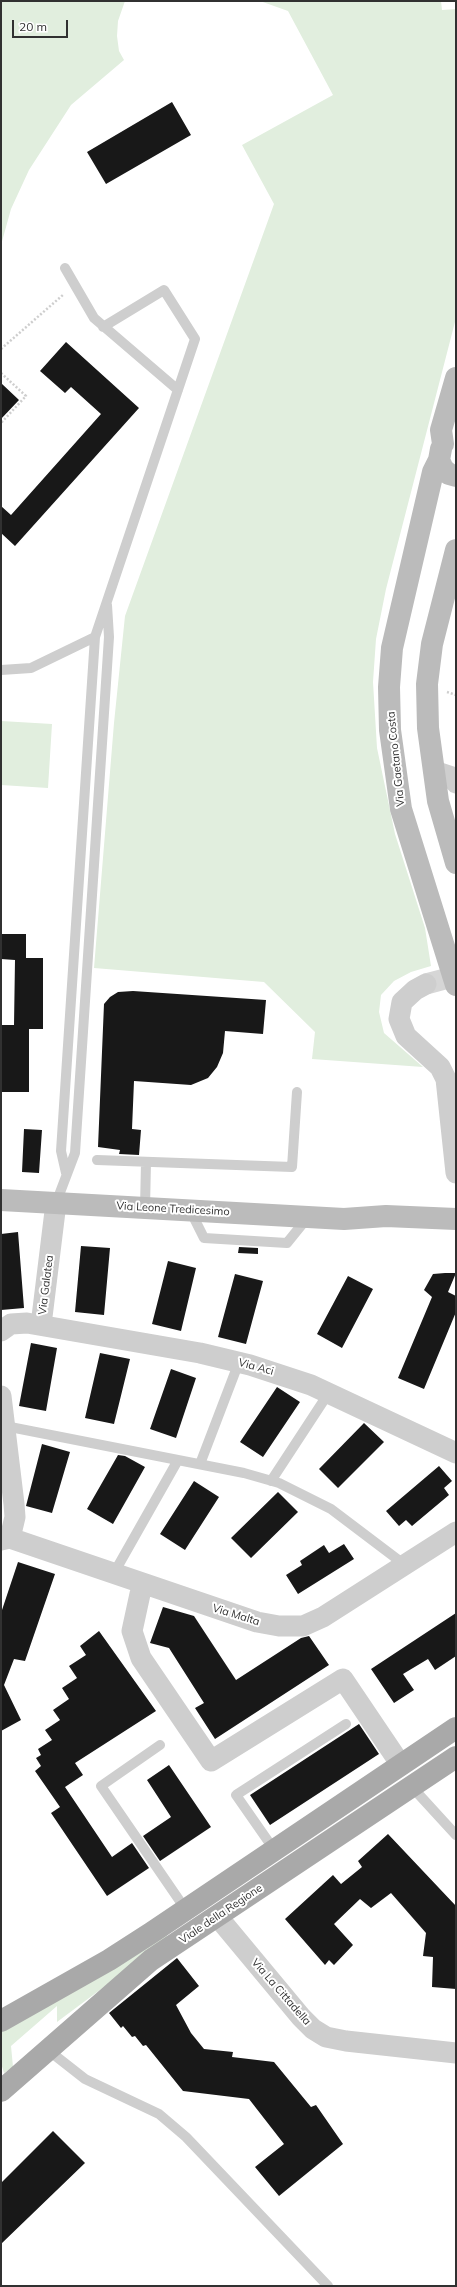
<!DOCTYPE html>
<html>
<head>
<meta charset="utf-8">
<style>
	body { margin:0 }
	#map { position:relative; width:457px; height:2287px; overflow:hidden; background:#fff; font-family:Mulish,sans-serif }
	canvas { display:block }
	.frame { position:absolute; inset:0; border:2px solid #313131; pointer-events:none }
	.scale { position:absolute; left:12px; top:20px; width:56px; height:18px; box-sizing:border-box; border:2px solid #313131; border-top:0; padding-left:5px; font-size:12px; line-height:14px; white-space:nowrap; color:#313131; -webkit-text-stroke:3px #fff; paint-order:stroke }
</style>
</head>
<body>
<div id="map">
<canvas width="457" height="2287"></canvas>
<div class="frame"></div>
<div class="scale">20 m</div>
</div>
<script>
const g = document.querySelector('canvas').getContext('2d');
g.lineJoin = 'round';
function fill(path, color) { g.fillStyle = color; g.fill(path, 'evenodd'); }
const poly = rows => new Path2D(rows.map(r => 'M' + r).join(''));
function trace(path, color, width, dash) { g.strokeStyle = color; g.lineWidth = width; g.lineCap = dash ? 'butt' : 'round'; g.setLineDash(dash || []); g.stroke(path); }
function write(font, color, halo, rows, align = 'center') {
  g.font = font + ' Mulish,sans-serif'; g.lineWidth = 4; g.setLineDash([]); g.textBaseline = 'middle'; g.strokeStyle = halo; g.fillStyle = color; for (const [text, x, y, turn = 0] of rows) {
    g.save(); g.translate(x, y); g.rotate((+turn || 0) * Math.PI / 180); g.textAlign = isNaN(turn) ? turn : align; if (halo) g.strokeText(text, 0, 0); g.fillText(text, 0, 0); g.restore();
  }
}
const green = poly([
	[1,1,125,1,118,21,117,36,119,51,124,60,71,105,29,170,11,209,1,245],
	[260,1,441,1,442,10,456,9,456,318,386,589,376,639,373,682,377,748,395,834,425,928,431,966,411,972,394,981,381,995,379,1012,384,1033,423,1067,312,1059,315,1032,264,982,94,968,114,723,125,616,274,204,242,145,333,95,288,11],
	[1,721,52,724,48,788,1,785],
	[166,1932,168,1939,57,2022,57,2006,11,2046,13,2067,4,2073,1,2063,1,2032]
]);
const building = poly([
	[172,102,191,135,106,184,87,152],
	[66,342,139,408,15,546,1,533,1,506,11,515,101,414,71,387,65,393,40,371],
	[1,383,19,400,1,419],
	[1,934,26,934,26,958,43,958,43,1029,29,1029,29,1092,1,1092,1,1025,14,1025,15,960,1,959],
	[133,991,266,1000,263,1034,225,1031,223,1053,217,1067,208,1078,191,1085,134,1081,132,1129,141,1130,139,1155,119,1154,120,1150,98,1147,104,1004,110,997,118,992],
	[24,1129,42,1130,39,1173,22,1172],
	[18,1232,24,1308,1,1310,1,1234],
	[81,1246,110,1248,104,1315,75,1312],
	[239,1247,258,1248,258,1254,238,1253],
	[168,1261,196,1268,181,1331,152,1324],
	[445,1273,456,1273,448,1292,456,1296,456,1312,424,1389,398,1378,432,1297,424,1290,433,1274],
	[235,1274,263,1281,246,1344,218,1337],
	[348,1276,373,1289,342,1348,317,1334],
	[31,1343,57,1348,46,1411,19,1406],
	[100,1353,130,1359,114,1424,85,1418],
	[171,1369,196,1378,176,1438,150,1429],
	[277,1387,300,1402,263,1457,240,1442],
	[364,1423,384,1442,338,1488,319,1469],
	[42,1444,70,1452,52,1513,26,1506],
	[118,1455,125,1456,145,1467,113,1524,87,1509],
	[439,1466,452,1481,444,1488,449,1495,412,1526,406,1520,399,1526,386,1511],
	[194,1481,219,1497,185,1550,160,1534],
	[278,1492,298,1512,251,1558,231,1538],
	[344,1544,354,1559,298,1594,286,1575,302,1565,300,1561,324,1545,329,1553],
	[18,1562,55,1574,25,1661,14,1659,4,1685,21,1720,1,1731,1,1613],
	[163,1607,194,1616,236,1680,301,1638,309,1636,329,1665,215,1739,195,1708,204,1703,169,1648,150,1643],
	[456,1613,456,1656,435,1670,428,1659,403,1674,414,1690,394,1703,371,1669],
	[99,1631,156,1711,75,1763,83,1775,65,1787,112,1857,132,1843,149,1868,107,1896,51,1813,60,1807,35,1771,41,1766,36,1758,41,1755,38,1749,52,1740,45,1730,60,1720,53,1710,69,1699,62,1688,77,1678,69,1666,86,1655,80,1646],
	[359,1724,379,1754,270,1825,250,1795],
	[169,1765,211,1827,160,1861,143,1836,171,1817,147,1780],
	[388,1834,456,1906,456,1989,432,1987,433,1957,423,1956,426,1933,391,1893,371,1908,360,1899,334,1924,353,1945,334,1965,329,1960,325,1965,285,1919,333,1875,341,1884,362,1867,358,1861],
	[177,1958,199,1986,176,2005,191,2033,204,2049,233,2052,232,2057,274,2062,311,2107,316,2105,343,2144,279,2196,255,2167,284,2144,249,2099,183,2091,146,2045,143,2046,135,2036,132,2037,123,2026,121,2028,109,2013],
	[53,2131,85,2163,1,2244,1,2183]
]);
const streetTunnel = poly([
	[426,984,456,976]
]);
const path = poly([
	[1,349,64,294],
	[1,373,26,396,1,423],
	[447,692,456,695]
]);
const lane = poly([
	[65,268,94,318,178,390],
	[1,670,31,668,95,637],
	[97,1160,292,1167,297,1092],
	[66,1173,61,1151,95,637,195,339,164,290,103,327],
	[56,1203,75,1153,109,637,107,605],
	[145,1208,146,1162],
	[190,1210,204,1238,287,1243,308,1217],
	[5,1426,244,1473,279,1483,331,1509,405,1565],
	[200,1464,239,1362],
	[271,1481,328,1394],
	[114,1573,178,1460],
	[160,1745,101,1786,186,1910],
	[412,1787,456,1835],
	[275,1851,236,1795,346,1724],
	[48,2050,85,2079,159,2114,186,2137,328,2286]
]);
const street = poly([
	[434,771,452,777,456,783],
	[426,984,415,990,402,1002,399,1019,406,1036,440,1067,446,1079,456,1173],
	[41,1325,56,1203],
	[1,1331,11,1324,27,1323,200,1353,250,1365,311,1385,456,1453],
	[1,1396,14,1504,15,1517,10,1538],
	[1,1540,10,1538,257,1622,279,1626,303,1626,323,1617,456,1532],
	[144,1584,140,1594,132,1631,141,1658,211,1761,343,1679,401,1765],
	[217,1916,301,2017,313,2029,326,2037,346,2041,456,2053]
]);
const secondary = poly([
	[443,444,441,430,456,378],
	[441,449,439,460,443,469,449,474,456,476],
	[439,460,433,472,392,648,389,687,390,730,401,809,456,985],
	[456,550,432,644,427,684,428,728,438,801,456,863],
	[1,1200,344,1219,386,1216,456,1219]
]);
const primary = poly([
	[1,2021,109,1960,151,1933,456,1728],
	[1,2091,151,1960,456,1757]
]);
const streetNames = [
	["Via Gaetano Costa",396,759,-96],
	["Via Leone Tredicesimo",173,1209,3],
	["Via Galatea",46,1285,-83],
	["Via Aci",256,1367,15],
	["Via Malta",236,1615,17],
	["Viale della Regione",221,1914,-34],
	["Via La Cittadella",281,1992,49]
];
fill(green, '#e1eede');
fill(building, '#181818');
trace(streetTunnel, '#d6d6d6', 21, [21, 10]);
trace(path, '#cecece', 2.5, [2, 2]);
trace(lane, '#cecece', 10);
trace(street, '#cecece', 21);
trace(secondary, '#bbb', 22);
trace(primary, '#a9a9a9', 22);
write('11px', '#313131', '#fff', streetNames);
</script>
</body>
</html>
